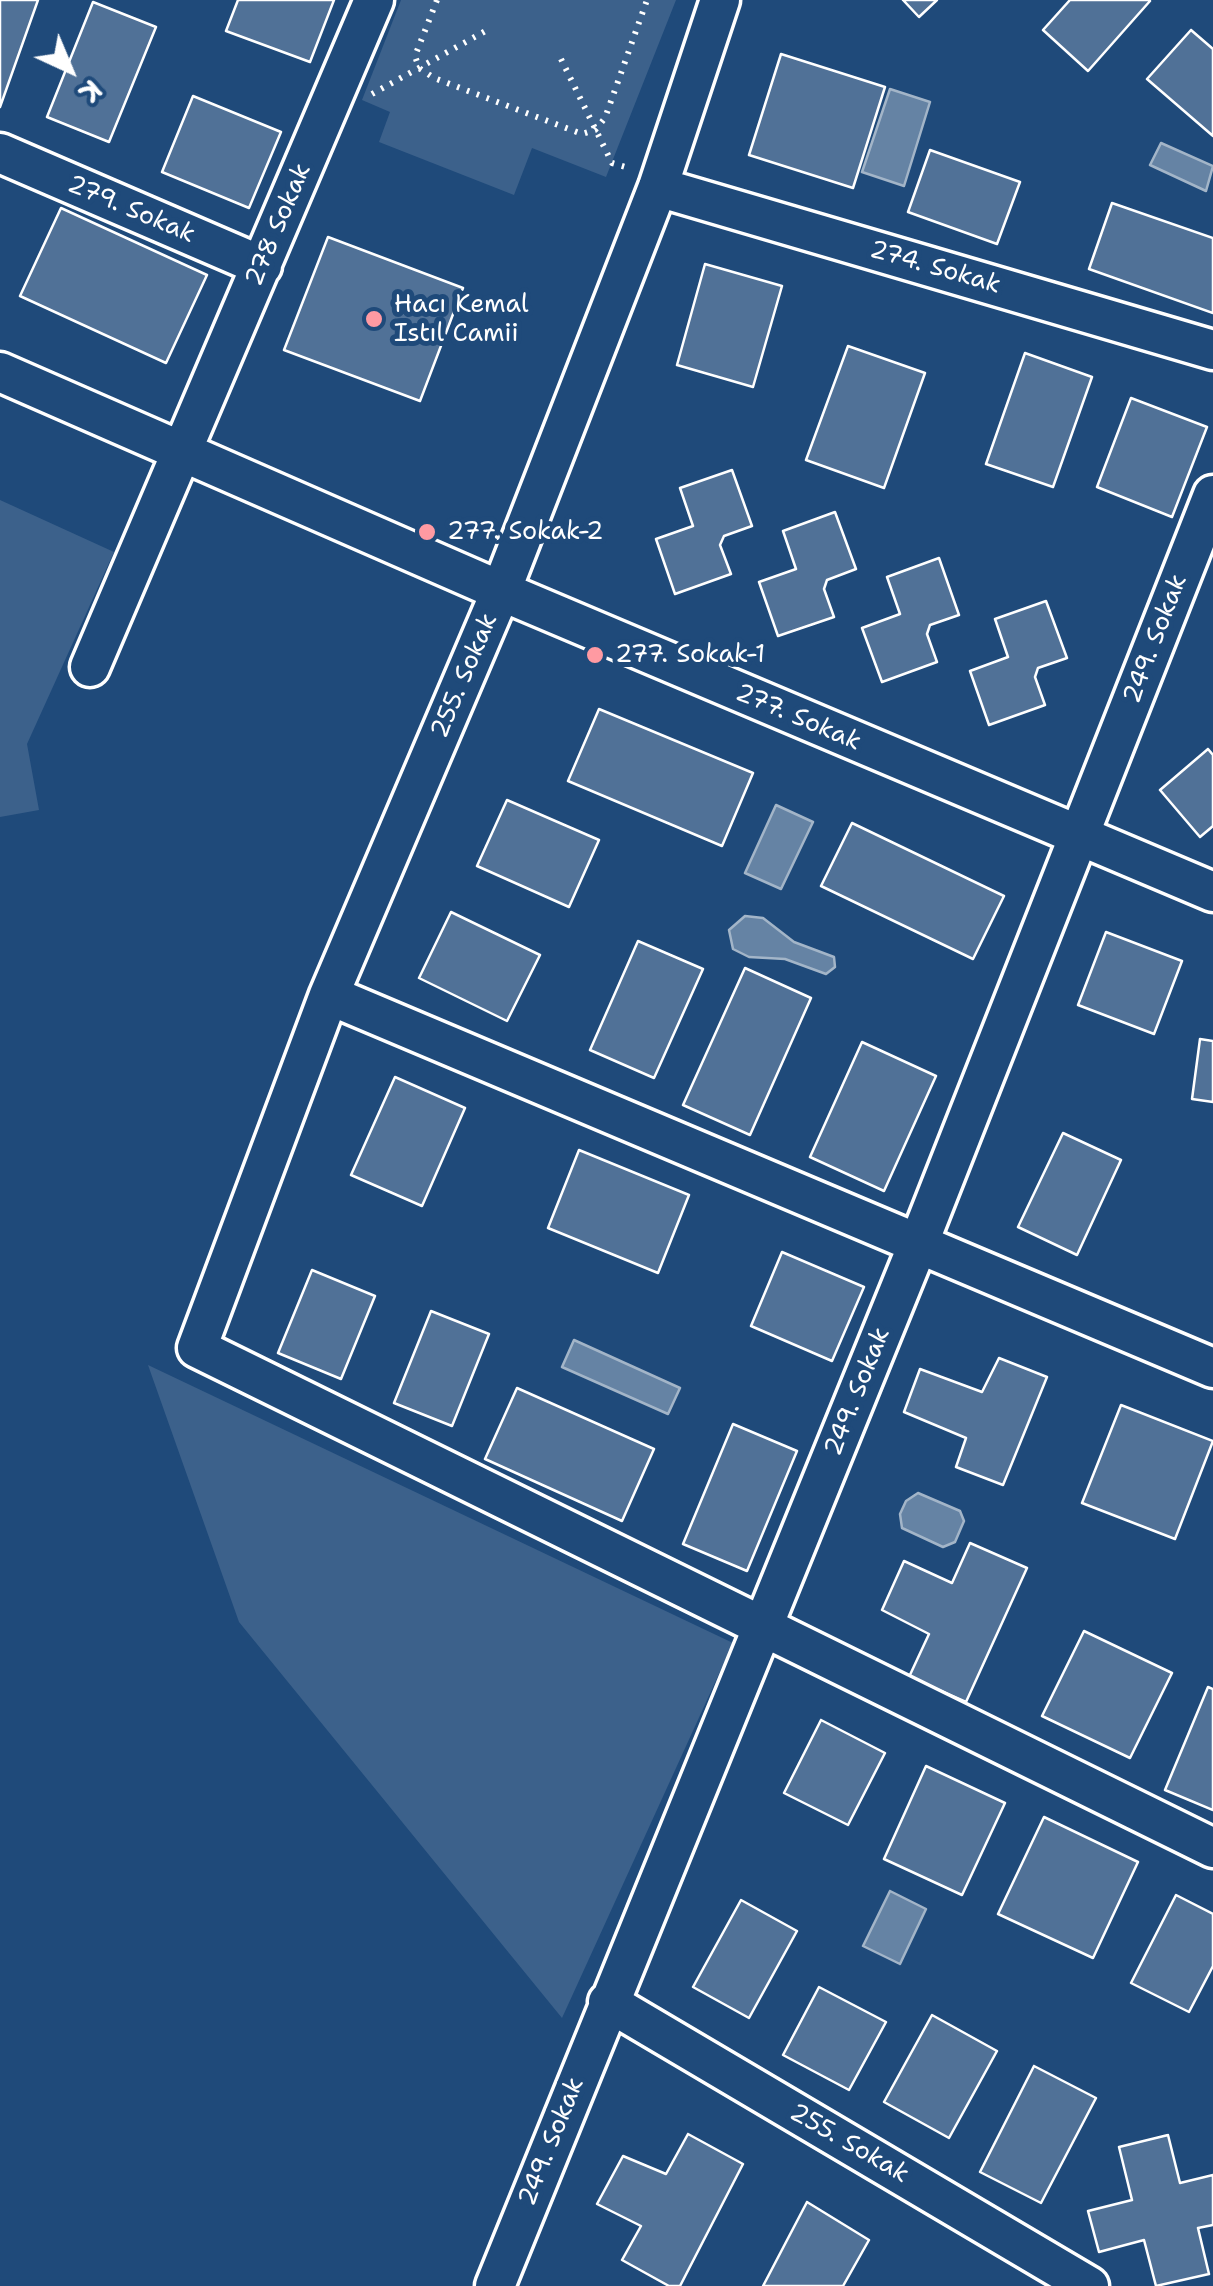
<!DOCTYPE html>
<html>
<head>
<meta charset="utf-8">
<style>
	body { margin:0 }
	#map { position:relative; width:1213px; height:2286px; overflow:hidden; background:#1f4a7a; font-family:"Shantell Sans",sans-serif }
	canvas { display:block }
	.north { position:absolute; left:20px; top:20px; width:100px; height:100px; -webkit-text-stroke:8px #1f4a7a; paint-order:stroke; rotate:136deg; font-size:28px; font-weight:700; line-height:40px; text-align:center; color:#fff }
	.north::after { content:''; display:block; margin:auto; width:35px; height:45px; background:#fff; clip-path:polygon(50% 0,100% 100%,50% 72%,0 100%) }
</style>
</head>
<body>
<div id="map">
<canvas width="1213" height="2286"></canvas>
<div class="north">K</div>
</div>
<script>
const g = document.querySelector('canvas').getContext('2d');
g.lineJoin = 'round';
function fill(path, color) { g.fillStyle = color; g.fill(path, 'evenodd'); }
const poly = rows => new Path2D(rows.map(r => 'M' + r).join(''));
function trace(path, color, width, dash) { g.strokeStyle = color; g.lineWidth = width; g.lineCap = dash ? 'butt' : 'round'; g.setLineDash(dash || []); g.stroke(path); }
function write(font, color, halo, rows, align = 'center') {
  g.font = font + ' "Shantell Sans",sans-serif'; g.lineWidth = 10; g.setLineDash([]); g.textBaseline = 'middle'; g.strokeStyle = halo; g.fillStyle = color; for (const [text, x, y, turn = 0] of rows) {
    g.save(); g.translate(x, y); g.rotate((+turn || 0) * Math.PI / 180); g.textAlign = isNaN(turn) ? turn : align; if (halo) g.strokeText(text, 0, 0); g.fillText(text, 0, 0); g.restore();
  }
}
const green = poly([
	[401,0,676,0,606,177,532,148,514,195,379,142,390,112,362,100],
	[0,500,114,552,27,744,39,810,0,817],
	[148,1365,733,1643,562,2018,239,1622]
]);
const water = poly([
	[890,89,930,102,904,186,862,172,890,89],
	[1161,143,1213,166,1206,191,1150,165,1161,143],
	[776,805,813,822,781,889,745,873,776,805],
	[745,916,763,918,794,942,834,957,835,967,826,974,785,959,749,957,733,949,729,930,745,916],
	[574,1340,680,1388,668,1414,562,1367,574,1340],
	[918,1493,960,1511,964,1521,955,1542,943,1547,902,1528,900,1514,906,1501,918,1493],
	[890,1891,926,1909,900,1964,863,1946,890,1891]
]);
const building = poly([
	[0,0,38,0,0,107,0,0],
	[238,0,334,0,310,62,226,31,238,0],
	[903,0,937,0,919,17,903,0],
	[1070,0,1149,0,1150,1,1088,71,1043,30,1070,0],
	[93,2,156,27,109,142,47,117,93,2],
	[1191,30,1213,49,1213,136,1147,79,1191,30],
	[781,54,885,87,853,188,749,155,781,54],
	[193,96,281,132,249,208,162,172,193,96],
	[930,150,1020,182,997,244,908,212,930,150],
	[1112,203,1213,238,1213,313,1089,269,1112,203],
	[61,208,207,275,166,363,20,296,61,208],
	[328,237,463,288,420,401,284,350,328,237],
	[705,264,782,286,753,387,677,365,705,264],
	[848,346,925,373,884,488,806,460,848,346],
	[1025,353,1092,377,1053,487,986,464,1025,353],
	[1131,398,1207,427,1172,517,1097,487,1131,398],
	[732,470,752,526,724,536,720,545,731,574,675,594,656,539,693,526,680,488,732,470],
	[835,512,856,569,827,580,824,589,834,617,778,636,759,582,796,569,783,531,835,512],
	[939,558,959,615,930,625,927,634,937,662,882,682,862,628,900,614,887,577,939,558],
	[1046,601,1067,658,1038,668,1035,677,1045,705,989,725,970,671,1008,657,995,619,1046,601],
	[599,709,753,773,722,846,568,781,599,709],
	[1208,749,1213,755,1213,826,1200,837,1160,790,1208,749],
	[507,800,599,840,569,907,477,866,507,800],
	[852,823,1004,896,973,959,821,886,852,823],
	[451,912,540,955,507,1021,419,978,451,912],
	[1106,932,1182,961,1154,1034,1078,1005,1106,932],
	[638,941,703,969,654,1078,590,1050,638,941],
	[745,968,811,998,750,1135,683,1105,745,968],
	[1200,1039,1213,1041,1213,1102,1192,1099,1200,1039],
	[862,1042,936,1076,884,1191,810,1157,862,1042],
	[395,1077,465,1108,422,1206,351,1175,395,1077],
	[1063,1133,1121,1160,1077,1255,1018,1227,1063,1133],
	[579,1150,689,1195,658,1273,548,1228,579,1150],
	[782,1252,864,1287,832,1361,751,1326,782,1252],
	[312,1270,375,1296,341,1379,278,1353,312,1270],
	[431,1311,489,1334,452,1426,394,1403,431,1311],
	[999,1358,1047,1377,1003,1485,956,1467,966,1438,904,1412,920,1369,982,1392,999,1358],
	[517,1388,654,1449,622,1521,485,1459,517,1388],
	[1121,1405,1213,1441,1175,1539,1082,1503,1121,1405],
	[733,1424,797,1451,747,1571,683,1544,733,1424],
	[970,1543,1027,1568,966,1702,909,1677,929,1634,882,1610,904,1561,952,1583,970,1543],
	[1084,1631,1172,1673,1130,1758,1042,1716,1084,1631],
	[1208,1687,1213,1689,1213,1810,1165,1790,1208,1687],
	[821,1720,885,1753,848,1825,784,1793,821,1720],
	[926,1766,1005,1803,962,1895,884,1859,926,1766],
	[1044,1817,1138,1862,1093,1958,998,1914,1044,1817],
	[1176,1895,1213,1914,1213,1966,1189,2012,1131,1983,1176,1895],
	[741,1900,797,1931,749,2018,693,1987,741,1900],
	[819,1987,886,2022,849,2090,783,2055,819,1987],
	[932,2015,997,2051,949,2138,884,2102,932,2015],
	[1034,2066,1096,2098,1041,2203,980,2172,1034,2066],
	[688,2134,743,2164,680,2286,669,2286,622,2260,641,2226,597,2204,623,2156,666,2174,688,2134],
	[1168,2135,1180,2183,1213,2175,1213,2225,1198,2228,1209,2274,1156,2286,1144,2240,1099,2252,1088,2211,1132,2200,1119,2147,1168,2135],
	[807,2202,869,2240,843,2286,763,2286,807,2202]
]);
const path = poly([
	[437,0,415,56,419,68,434,78,582,134,595,130,605,118,647,0],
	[561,59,612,163,629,168],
	[372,94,489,29]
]);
const minor = poly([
	[720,0,658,187,501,591,329,995,197,1348,1213,1848],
	[0,153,262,266],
	[658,187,1213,350],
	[0,372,501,591,1213,892],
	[90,667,374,0],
	[329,995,1213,1368],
	[608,2002,1089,2286],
	[495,2286,919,1242,1213,495]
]);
const markers = [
	[374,319,10,"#ff9aa2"],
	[427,532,10,"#ff9aa2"],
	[595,655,10,"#ff9aa2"]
];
const streetNames = [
	["279. Sokak",131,210,23],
	["278 Sokak",279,225,-67],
	["274. Sokak",935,268,16],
	["249. Sokak",1156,639,-69],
	["255. Sokak",465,676,-67],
	["277. Sokak",798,718,23],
	["249. Sokak",858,1392,-68],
	["249. Sokak",552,2142,-68],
	["255. Sokak",849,2144,30]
];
const poiNames = [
	["Hacı Kemal",394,305],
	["Istıl Camii",394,334],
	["277. Sokak-2",447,532],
	["277. Sokak-1",615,655]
];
fill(green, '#3c618b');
fill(water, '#6583a4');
trace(water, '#a3b5c8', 2.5);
fill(building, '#507197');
trace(building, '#fff', 2.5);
trace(minor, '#fff', 45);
trace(path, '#fff', 6, [2.5, 8]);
trace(minor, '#1f4a7a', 38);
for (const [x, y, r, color] of markers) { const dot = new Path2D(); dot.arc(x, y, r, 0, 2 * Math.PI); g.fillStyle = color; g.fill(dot); trace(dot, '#1f4a7a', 4); }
write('25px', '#fff', '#1f4a7a', streetNames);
write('25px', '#fff', '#1f4a7a', poiNames, 'left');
</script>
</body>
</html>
